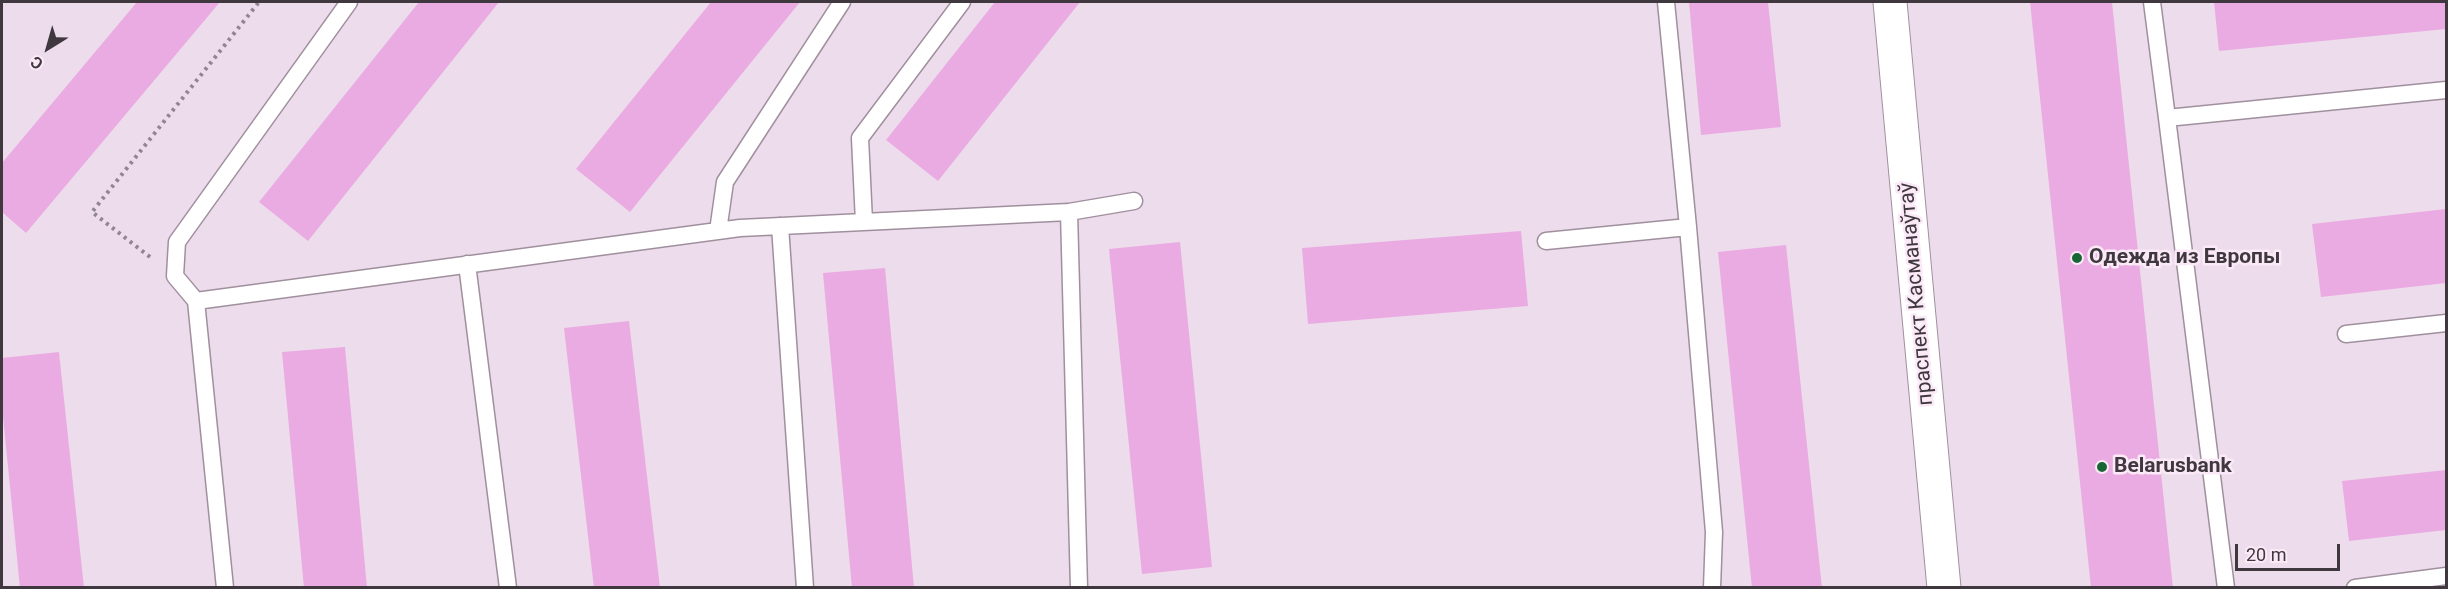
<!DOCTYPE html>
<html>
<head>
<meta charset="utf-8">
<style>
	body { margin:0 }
	#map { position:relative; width:2448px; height:589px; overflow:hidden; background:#eddceb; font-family:Roboto,sans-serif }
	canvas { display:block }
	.frame { position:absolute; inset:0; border:3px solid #3f383e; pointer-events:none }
	.north { position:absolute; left:18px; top:18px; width:60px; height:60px; -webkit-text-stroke:4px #fbe9f8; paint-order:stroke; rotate:217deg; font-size:16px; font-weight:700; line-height:24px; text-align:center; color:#3f383e }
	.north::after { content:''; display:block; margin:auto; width:21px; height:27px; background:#3f383e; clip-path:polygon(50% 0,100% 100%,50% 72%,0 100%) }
	.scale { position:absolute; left:2235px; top:544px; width:105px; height:27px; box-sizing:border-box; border:3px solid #3f383e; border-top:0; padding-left:8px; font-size:18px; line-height:21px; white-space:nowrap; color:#3f383e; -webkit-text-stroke:4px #fbe9f8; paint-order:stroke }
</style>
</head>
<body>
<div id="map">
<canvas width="2448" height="589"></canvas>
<div class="frame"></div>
<div class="north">С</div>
<div class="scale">20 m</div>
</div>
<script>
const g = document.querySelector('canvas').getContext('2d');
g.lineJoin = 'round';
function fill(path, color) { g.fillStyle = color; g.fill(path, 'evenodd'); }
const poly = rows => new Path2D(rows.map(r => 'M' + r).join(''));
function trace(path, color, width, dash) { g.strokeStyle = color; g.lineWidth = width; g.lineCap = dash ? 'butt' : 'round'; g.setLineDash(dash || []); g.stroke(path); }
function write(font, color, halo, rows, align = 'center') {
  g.font = font + ' Roboto,sans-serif'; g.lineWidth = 5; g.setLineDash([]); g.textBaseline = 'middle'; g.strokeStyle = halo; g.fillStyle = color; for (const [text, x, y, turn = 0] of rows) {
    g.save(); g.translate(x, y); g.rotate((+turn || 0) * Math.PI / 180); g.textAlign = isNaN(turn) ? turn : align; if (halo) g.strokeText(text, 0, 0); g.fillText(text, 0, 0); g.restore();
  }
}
const building = poly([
	[137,2,220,2,26,233,2,212,2,163],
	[419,2,499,2,308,241,259,202],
	[711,2,800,2,630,212,576,169],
	[995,2,1080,2,938,181,886,140],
	[1689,2,1768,2,1781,127,1701,135],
	[2030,2,2112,2,2173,588,2091,588],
	[2214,2,2446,2,2446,29,2219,51],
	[2446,209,2446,283,2321,297,2312,224],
	[1521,231,1528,306,1308,324,1302,248],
	[1180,242,1212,567,1142,574,1109,249],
	[1786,245,1822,588,1752,588,1718,252],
	[885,268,914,588,852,588,823,273],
	[629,321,660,588,594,588,564,328],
	[345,347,367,588,304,588,282,352],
	[59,352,84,588,20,588,2,406,2,358],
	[2446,470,2446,530,2349,541,2342,481]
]);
const path = poly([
	[150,257,92,212,259,2]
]);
const lane = poly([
	[1666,2,1688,227,1714,532,1712,588],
	[2152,2,2167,118,2446,90],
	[2167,118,2226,588],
	[1069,212,1079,588],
	[864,222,860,138,962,2],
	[780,226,805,588],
	[718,231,725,182,842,2],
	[1546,241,1688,227],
	[467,264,508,588],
	[196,301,175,276,177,242,349,2],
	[2346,334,2446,323],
	[225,588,196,301,740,228,1069,212,1134,201],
	[2355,588,2446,576]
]);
const primary = poly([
	[1890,2,1944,588]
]);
const markers = [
	[2077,258,6,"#196635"],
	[2102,467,6,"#196635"]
];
const poiNames = [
	["Одежда из Европы",2089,258],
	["Belarusbank",2114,467]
];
const streetNames = [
	["праспект Касманаўтаў",1917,294,-95]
];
fill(building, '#eaabe2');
trace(lane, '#a0909e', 19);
trace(primary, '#a0909e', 35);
trace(path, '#918690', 4, [3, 4.5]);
trace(lane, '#fff', 16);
trace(primary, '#fff', 33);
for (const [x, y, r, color] of markers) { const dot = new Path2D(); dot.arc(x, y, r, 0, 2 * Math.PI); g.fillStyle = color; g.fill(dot); trace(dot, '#fbe9f8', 2); }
write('bold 21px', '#3f383e', '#fbe9f8', poiNames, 'left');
write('21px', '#3f383e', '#fbe9f8', streetNames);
</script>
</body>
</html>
